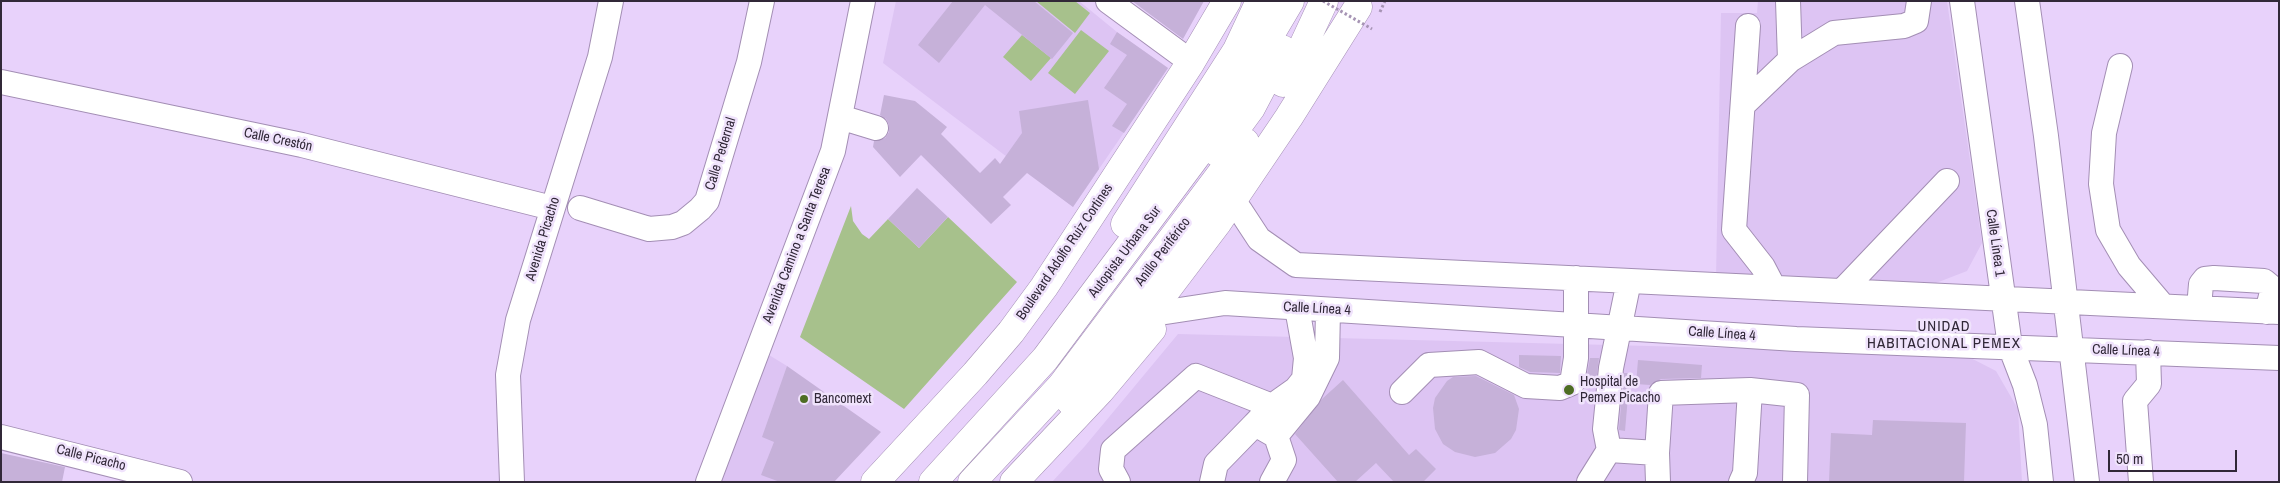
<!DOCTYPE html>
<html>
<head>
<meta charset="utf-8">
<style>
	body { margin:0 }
	#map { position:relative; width:2280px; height:483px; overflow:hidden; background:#e8d2fb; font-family:"Archivo Narrow",sans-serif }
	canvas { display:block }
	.frame { position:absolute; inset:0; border:2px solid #312838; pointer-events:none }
	.scale { position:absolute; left:2108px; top:450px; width:129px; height:22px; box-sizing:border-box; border:2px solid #312838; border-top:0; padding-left:6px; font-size:15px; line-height:18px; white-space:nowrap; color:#312838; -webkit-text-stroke:4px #f0e3fc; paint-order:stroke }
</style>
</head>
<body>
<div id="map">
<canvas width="2280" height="483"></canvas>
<div class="frame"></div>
<div class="scale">50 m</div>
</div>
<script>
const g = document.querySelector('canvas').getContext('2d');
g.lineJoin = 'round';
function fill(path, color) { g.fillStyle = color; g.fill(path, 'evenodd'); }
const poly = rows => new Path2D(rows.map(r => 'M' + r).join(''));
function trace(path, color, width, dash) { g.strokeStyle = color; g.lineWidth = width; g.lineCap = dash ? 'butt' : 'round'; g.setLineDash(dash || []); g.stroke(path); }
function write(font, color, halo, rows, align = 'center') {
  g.font = font + ' "Archivo Narrow",sans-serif'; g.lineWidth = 5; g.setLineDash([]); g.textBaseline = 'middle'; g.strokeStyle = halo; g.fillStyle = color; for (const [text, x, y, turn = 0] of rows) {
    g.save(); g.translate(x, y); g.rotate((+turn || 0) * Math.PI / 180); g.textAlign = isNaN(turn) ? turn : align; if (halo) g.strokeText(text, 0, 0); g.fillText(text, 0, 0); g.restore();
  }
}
const built = poly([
	[896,1,1079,1,1117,32,1168,68,1073,207,883,63],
	[1758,1,1947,1,1982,243,1967,271,1923,288,1716,278,1721,13,1757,13],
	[1178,334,1963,354,1996,371,2018,409,2022,482,1052,482,1085,446],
	[769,355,787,366,834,482,721,482]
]);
const green = poly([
	[1036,1,1075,1,1090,13,1075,33],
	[1081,30,1109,51,1075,94,1048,73],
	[1022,35,1051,58,1031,81,1003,57],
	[851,206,853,221,862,234,869,239,888,219,919,248,948,217,1017,282,904,409,800,337]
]);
const building = poly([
	[953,1,1034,1,1073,33,1052,59,985,5,939,63,918,45],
	[1132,1,1204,1,1183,39],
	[1117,32,1168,68,1124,133,1112,126,1127,104,1104,88,1127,55,1110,44],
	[884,95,915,101,947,127,941,134,980,173,995,158,1000,164,1022,133,1019,111,1088,100,1099,169,1073,207,1027,173,1003,197,1011,205,991,224,921,155,900,177,873,147,874,141,885,138,889,132,889,125,886,119,880,115],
	[917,188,948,217,919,248,888,219],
	[1519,355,1561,356,1560,373,1530,372,1519,367],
	[1590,358,1599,358,1596,381,1586,380],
	[1638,360,1702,365,1701,378,1661,379,1650,385,1636,384],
	[787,366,881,432,834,482,780,482,761,475,774,442,762,437],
	[1624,373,1630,373,1625,431,1619,430,1619,428],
	[1476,376,1514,395,1519,409,1516,430,1511,439,1495,453,1475,457,1455,452,1443,444,1435,429,1433,408,1435,398,1447,381,1453,377],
	[1343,380,1409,455,1416,449,1436,469,1423,482,1394,482,1376,463,1355,482,1338,482,1295,434,1322,399],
	[1873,420,1966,423,1964,482,1829,482,1831,433,1872,435],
	[1,453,65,467,62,482,1,482]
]);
const path = poly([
	[1380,12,1385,1]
]);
const minor = poly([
	[1108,1,1191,62],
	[1788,1,1790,60],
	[1962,1,2010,346,2025,385,2035,425,2041,482],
	[2027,1,2046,136,2087,482],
	[1748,26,1734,230,1763,267,1774,288],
	[2120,66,2104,133,2101,184,2108,230,2129,266,2163,306],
	[1,82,302,145,552,208],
	[1744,104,1790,60,1834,33,1904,26,1916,21,1919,1],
	[840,117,876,128],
	[580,208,649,229,672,227,683,223,700,209,707,201,749,62,762,1],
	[1240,210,1259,239,1296,265,2279,312],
	[1629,281,1611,368,1605,429,1609,450,1657,453,1658,482],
	[1842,291,1947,181],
	[1297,308,1306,358,1304,379,1296,389,1272,406,1255,424,1276,436,1308,397,1327,358,1328,310],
	[2199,308,2201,284,2205,279,2214,278,2264,281,2270,286,2272,292,2267,312],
	[1166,312,1225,303,1796,339,2279,358],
	[1750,390,1797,395,1795,482],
	[1402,392,1429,365,1479,362,1526,386,1560,388,1572,383,1576,358,1576,278],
	[1,437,180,482],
	[1657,453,1661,393,1750,390,1745,473,1741,482],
	[512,482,508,375,518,320,600,57,611,1],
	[708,482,833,151,863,1],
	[1118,482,1111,469,1113,450,1196,376,1272,406],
	[1212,482,1216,464,1255,424],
	[1272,482,1284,460,1276,436],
	[1589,482,1609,450],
	[2141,482,2135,401,2149,384,2148,352]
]);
const major = poly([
	[875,482,975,374,1011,332,1044,287,1191,62,1227,1],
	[1014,482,1100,391,1152,329]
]);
const highway = poly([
	[1283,83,1297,59,1324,1],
	[1218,153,1251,108,1282,49],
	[1125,224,1237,50,1260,1],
	[1070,401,1149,313,1218,222,1289,117,1358,7],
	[933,482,1045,359,1206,143,1290,1],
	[972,482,1062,385,1245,142]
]);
const pathBridge = poly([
	[1323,1,1372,29]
]);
const markers = [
	[1569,390,6,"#4e6d23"],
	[804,399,5,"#4e6d23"]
];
const streetNames = [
	["Calle Crestón",278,140,12],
	["Calle Pedernal",721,154,-73],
	["Avenida Picacho",543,239,-73],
	["Calle Línea 1",1995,243,82],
	["Avenida Camino a Santa Teresa",797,245,-69],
	["Boulevard Adolfo Ruiz Cortines",1065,252,-56],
	["Autopista Urbana Sur",1125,252,-53],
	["Anillo Periférico",1163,252,-53],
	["Calle Línea 4",1317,309,3],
	["Calle Línea 4",1722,334,4],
	["Calle Línea 4",2126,351,2],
	["Calle Picacho",91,458,14]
];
const poiNames = [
	["Hospital de",1580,382],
	["Pemex Picacho",1580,398],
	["Bancomext",814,399]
];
const neighbourhoodNames = [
	["UNIDAD",1944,327],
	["HABITACIONAL PEMEX",1944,344]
];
fill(built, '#ddc4f3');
fill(green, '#a7c18c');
fill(building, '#c6b1d9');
trace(minor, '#a38eb4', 26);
trace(major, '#a38eb4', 29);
trace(highway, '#a38eb4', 29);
trace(path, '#a694b4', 3, [2.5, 2.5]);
trace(minor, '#fff', 24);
trace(major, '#fff', 28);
trace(highway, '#fff', 28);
trace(pathBridge, '#a694b4', 3, [2.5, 2.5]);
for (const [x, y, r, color] of markers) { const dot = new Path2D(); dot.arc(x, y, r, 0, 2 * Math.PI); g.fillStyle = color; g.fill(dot); trace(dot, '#f0e3fc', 2); }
write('14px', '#312838', '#f0e3fc', streetNames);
write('14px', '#312838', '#f0e3fc', poiNames, 'left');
g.letterSpacing = '1px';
write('15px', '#312838', '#f0e3fc', neighbourhoodNames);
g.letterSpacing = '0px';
</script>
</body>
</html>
